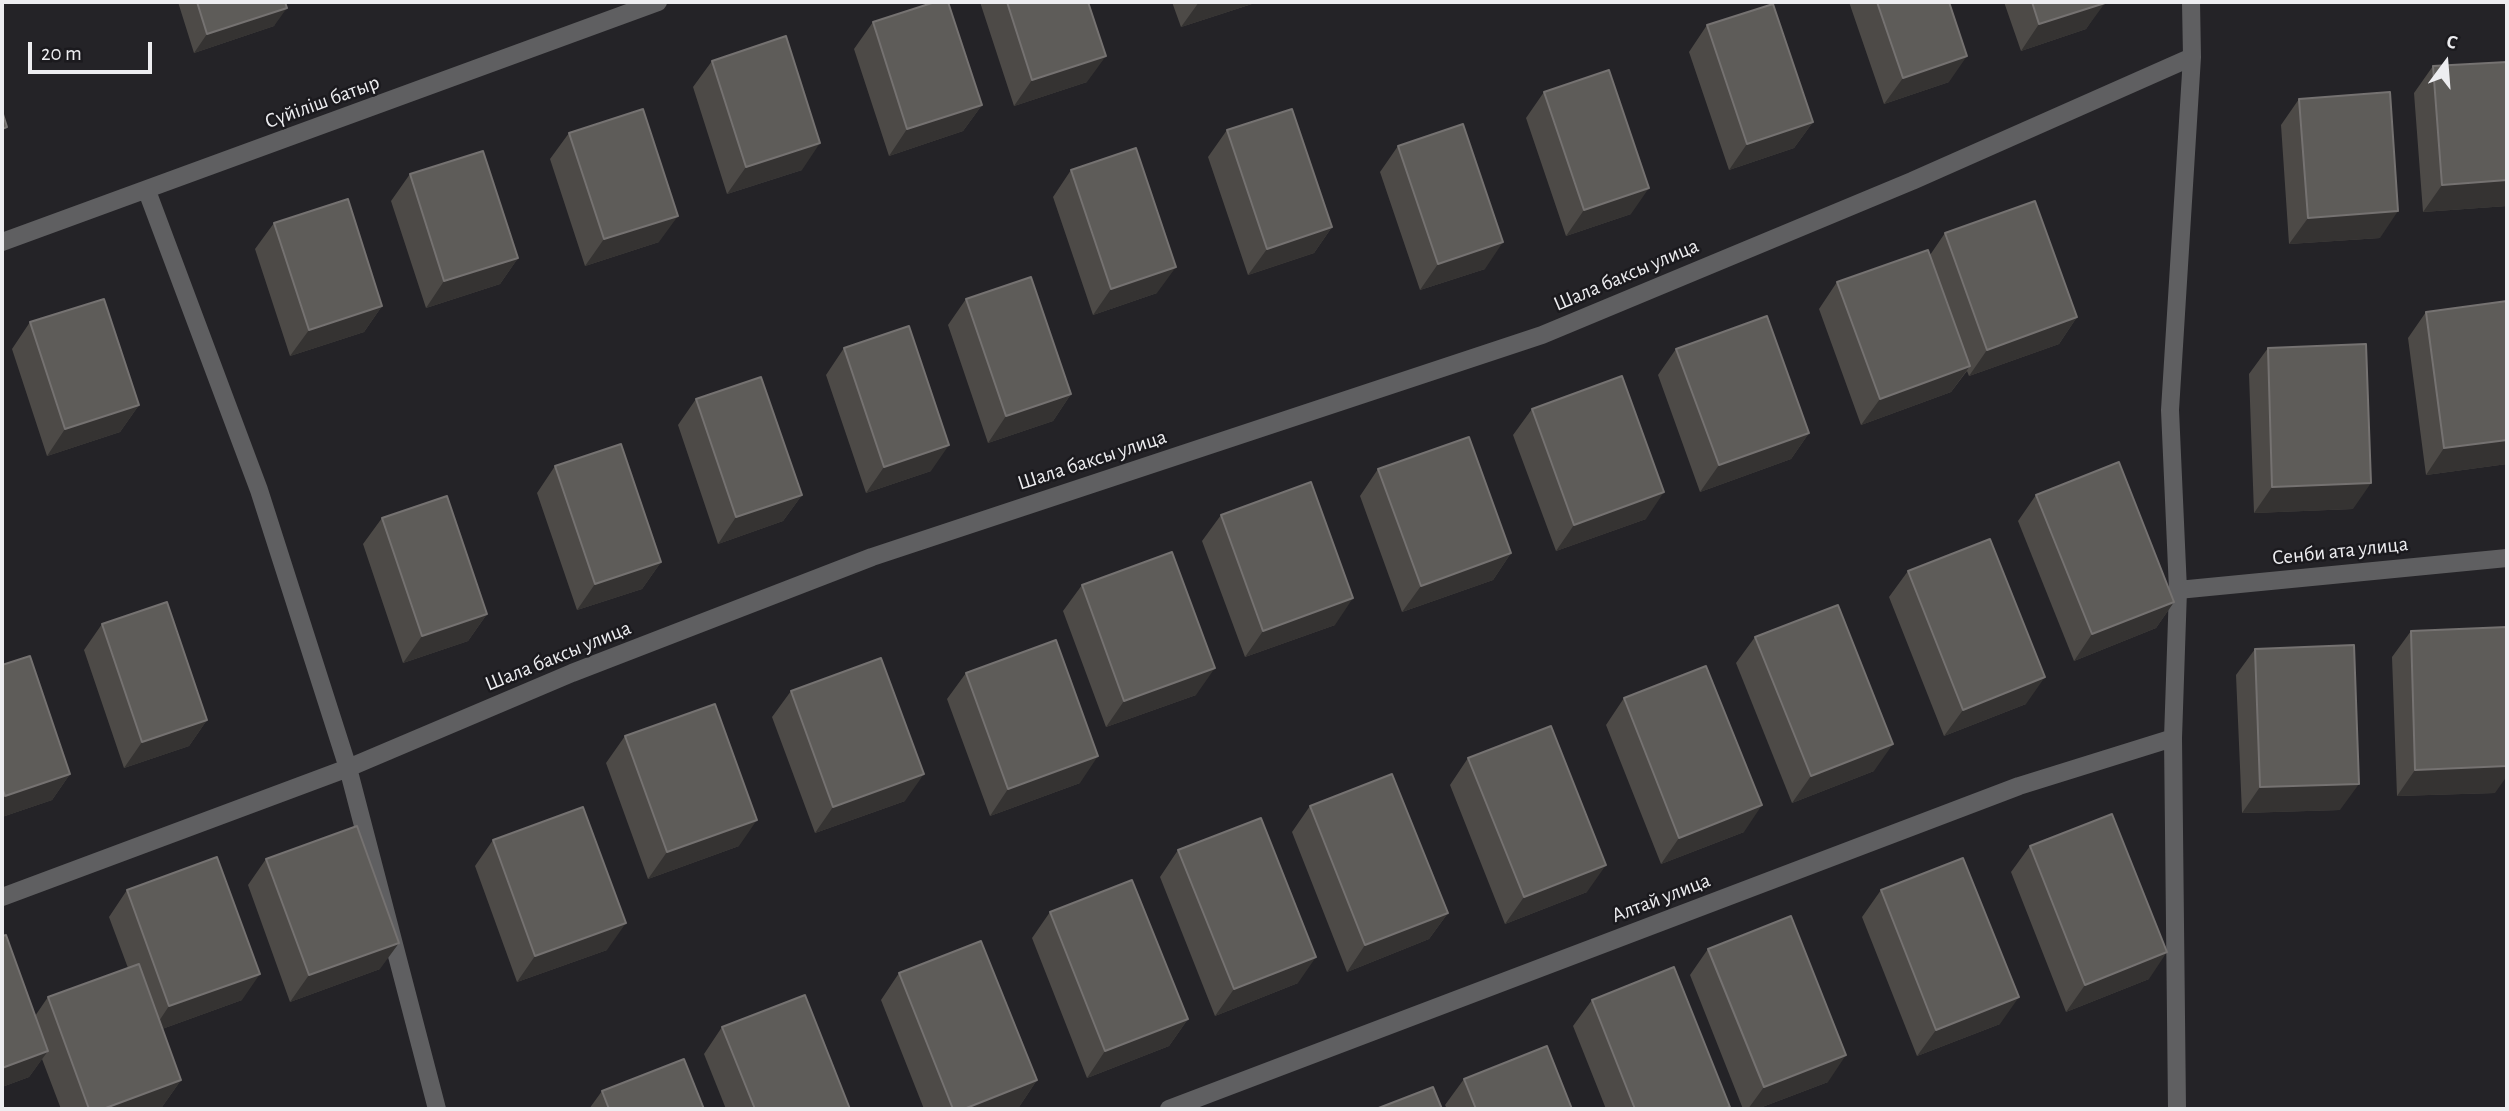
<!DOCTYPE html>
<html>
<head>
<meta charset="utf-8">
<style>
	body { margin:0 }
	#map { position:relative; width:2509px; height:1111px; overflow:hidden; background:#242327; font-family:"Alegreya Sans",sans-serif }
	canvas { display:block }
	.frame { position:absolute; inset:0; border:4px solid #ededf0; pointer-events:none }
	.north { position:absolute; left:2411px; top:28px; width:70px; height:70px; -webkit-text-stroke:5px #1b1a1e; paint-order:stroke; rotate:16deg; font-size:19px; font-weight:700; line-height:28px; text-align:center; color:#ededf0 }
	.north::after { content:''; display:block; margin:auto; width:24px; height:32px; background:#ededf0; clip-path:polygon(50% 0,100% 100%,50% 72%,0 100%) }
	.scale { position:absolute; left:28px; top:42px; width:124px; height:32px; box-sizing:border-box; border:4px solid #ededf0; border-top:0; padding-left:9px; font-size:21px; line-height:24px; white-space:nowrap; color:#ededf0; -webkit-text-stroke:5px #1b1a1e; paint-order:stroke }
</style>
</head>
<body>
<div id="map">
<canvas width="2509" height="1111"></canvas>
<div class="frame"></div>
<div class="north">С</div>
<div class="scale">20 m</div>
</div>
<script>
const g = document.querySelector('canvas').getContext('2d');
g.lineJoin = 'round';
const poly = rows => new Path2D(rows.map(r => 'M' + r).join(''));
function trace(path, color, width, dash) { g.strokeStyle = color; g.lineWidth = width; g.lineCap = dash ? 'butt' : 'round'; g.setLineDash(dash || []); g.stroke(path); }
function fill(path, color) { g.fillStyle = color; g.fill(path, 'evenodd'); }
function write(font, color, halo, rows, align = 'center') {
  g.font = font + ' "Alegreya Sans",sans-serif'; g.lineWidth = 5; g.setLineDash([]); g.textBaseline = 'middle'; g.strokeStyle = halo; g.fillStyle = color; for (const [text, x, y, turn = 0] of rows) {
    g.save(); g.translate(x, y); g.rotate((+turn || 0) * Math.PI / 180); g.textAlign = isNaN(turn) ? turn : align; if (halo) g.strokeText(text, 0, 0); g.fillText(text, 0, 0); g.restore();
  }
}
const minor = poly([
	[147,191,259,490,348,768,437,1109],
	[2,242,658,2],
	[2178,590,2507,558],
	[2,897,348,768,572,673,872,557,1542,335,1912,181,2192,57],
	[1169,1109,2019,786,2173,738],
	[2177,1109,2173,738,2178,590,2170,410,2192,57,2191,2]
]);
const wall = poly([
	[178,2,285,2,274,26,194,53],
	[980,2,1088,2,1087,82,1014,106],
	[1172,2,1256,2,1255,3,1181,27],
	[1849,2,1949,2,1949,82,1884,104],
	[2004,2,2104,2,2086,29,2021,51],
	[873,22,982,105,963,131,889,156,854,49],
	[1707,25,1813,122,1794,148,1729,170,1689,52],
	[712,61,802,170,727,194,693,87],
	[2433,66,2507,206,2423,212,2414,93],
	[1544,92,1631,214,1566,236,1526,118],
	[2299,99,2380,238,2289,244,2281,125],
	[1227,130,1332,227,1314,253,1248,275,1208,157],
	[569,133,659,242,585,266,550,159],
	[1398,146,1485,269,1420,290,1380,172],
	[1071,170,1157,293,1093,315,1053,197],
	[410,174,518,258,500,284,426,308,391,201],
	[274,223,382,306,364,332,290,356,255,249],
	[1945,233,2077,317,2059,344,1969,376,1967,371,1951,392,1861,425,1819,309,1837,282,1930,255],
	[966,299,1071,394,1053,421,988,443,948,325],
	[2507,301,2507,464,2426,475,2408,338,2426,312],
	[30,322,139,405,120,432,47,456,12,349],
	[844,348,931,471,866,493,826,375],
	[2268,348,2353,509,2254,513,2249,374],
	[1676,349,1809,433,1791,459,1700,492,1658,375],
	[696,399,802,495,783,521,718,544,678,425],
	[1532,409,1646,519,1556,551,1513,435],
	[555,466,661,562,642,589,577,610,537,493],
	[1378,469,1511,553,1493,580,1402,612,1360,496],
	[2036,495,2174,602,2156,628,2074,661,2018,521],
	[1221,515,1335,625,1245,657,1202,541],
	[382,518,487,614,468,641,403,663,363,544],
	[1908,571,2026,704,1944,736,1889,597],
	[1082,585,1196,695,1106,727,1063,611],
	[102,624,207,720,189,746,124,768,84,650],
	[2411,631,2495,793,2397,796,2392,657],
	[1755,637,1874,771,1792,803,1736,663],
	[2255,649,2340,810,2242,813,2236,675],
	[2,665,70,774,52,800,2,817],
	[966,673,1080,783,990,816,947,699],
	[791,691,905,801,815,833,772,717],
	[1624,698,1744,832,1661,864,1606,725],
	[625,736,739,846,648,879,606,763],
	[1468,758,1587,892,1505,924,1450,785],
	[1310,806,1448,913,1429,939,1347,972,1292,832],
	[493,840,607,950,517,982,475,866],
	[2030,846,2149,979,2066,1012,2011,872],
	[1178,850,1298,983,1215,1016,1160,877],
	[266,859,380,969,290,1002,248,885],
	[127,890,242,1000,162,1029,181,1080,162,1107,156,1109,61,1109,42,1059,29,1077,2,1087,2,936,35,1016,48,997,128,968,109,917],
	[1881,890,2000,1024,1917,1056,1862,917],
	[1050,912,1188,1019,1169,1046,1087,1078,1032,938],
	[1708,949,1828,1082,1757,1109,1743,1109,1690,975],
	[899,973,1037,1080,1019,1107,1012,1109,924,1109,881,1000],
	[1592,1000,1730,1107,1728,1109,1606,1109,1573,1026],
	[722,1027,850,1109,726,1109,704,1054],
	[1464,1079,1572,1109,1447,1109,1445,1105],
	[602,1091,704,1109,589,1109]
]);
const shadedWall = poly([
	[1199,2,1256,2,1255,3,1181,27],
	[2105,3,2086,29,2021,51,2039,24],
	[287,8,274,26,194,53,207,34],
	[1106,56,1087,82,1014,106,1032,80],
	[1967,56,1949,82,1884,104,1903,78],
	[982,105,963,131,889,156,907,129],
	[1813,122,1794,148,1729,170,1747,144],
	[820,143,802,170,727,194,746,167],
	[2507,180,2507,206,2423,212,2442,185],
	[1649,188,1631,214,1566,236,1584,210],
	[2398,211,2380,238,2289,244,2308,218],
	[678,216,659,242,585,266,604,239],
	[1332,227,1314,253,1248,275,1267,249],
	[1503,242,1485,269,1420,290,1438,264],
	[518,258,500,284,426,308,444,281],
	[1176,267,1157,293,1093,315,1111,289],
	[382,306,364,332,290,356,309,330],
	[2077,317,2059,344,1969,376,1987,350],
	[1970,366,1951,392,1861,425,1880,399],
	[1071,394,1053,421,988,443,1006,416],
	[139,405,120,432,47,456,65,429],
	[1809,433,1791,459,1700,492,1719,465],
	[2507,440,2507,464,2426,475,2444,448],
	[949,445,931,471,866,493,884,467],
	[2371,483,2353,509,2254,513,2272,487],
	[1664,492,1646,519,1556,551,1574,525],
	[802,495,783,521,718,544,736,517],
	[1511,553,1493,580,1402,612,1421,586],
	[661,562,642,589,577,610,595,584],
	[1353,598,1335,625,1245,657,1263,631],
	[2174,602,2156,628,2074,661,2092,634],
	[487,614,468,641,403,663,422,636],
	[1215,668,1196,695,1106,727,1124,701],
	[2045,677,2026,704,1944,736,1963,710],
	[207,720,189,746,124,768,142,742],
	[1893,744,1874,771,1792,803,1811,776],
	[1098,756,1080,783,990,816,1008,789],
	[2507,766,2507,776,2495,793,2397,796,2415,770],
	[70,774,52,800,2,817,2,800,5,796],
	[924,774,905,801,815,833,833,807],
	[2359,784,2340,810,2242,813,2260,787],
	[1762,805,1744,832,1661,864,1679,838],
	[757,820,739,846,648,879,667,852],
	[1606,865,1587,892,1505,924,1524,897],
	[1448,913,1429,939,1347,972,1365,945],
	[626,923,607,950,517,982,535,956],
	[399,943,380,969,290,1002,309,975],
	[2167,952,2149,979,2066,1012,2085,985],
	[1316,957,1298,983,1215,1016,1234,989],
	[260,974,242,1000,151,1033,169,1006],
	[2019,997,2000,1024,1917,1056,1936,1030],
	[1188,1019,1169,1046,1087,1078,1105,1051],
	[48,1051,29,1077,2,1087,2,1068],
	[1846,1055,1828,1082,1757,1109,1748,1109,1764,1087],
	[181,1080,162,1107,156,1109,103,1109],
	[1037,1080,1019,1107,1012,1109,964,1109]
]);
const building = poly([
	[197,2,285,2,287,8,207,34,197,2],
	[935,2,948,2,982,105,907,129,873,22,935,2],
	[1007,2,1088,2,1106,56,1032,80,1007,2],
	[1877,2,1949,2,1967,56,1903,78,1877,2],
	[2032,2,2104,2,2105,3,2039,24,2032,2],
	[1773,4,1813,122,1747,144,1707,25,1773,4],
	[786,36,820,143,746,167,712,61,786,36],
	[2507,62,2507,180,2442,185,2433,66,2507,62],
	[1609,70,1649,188,1584,210,1544,92,1609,70],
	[2390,92,2398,211,2308,218,2299,99,2390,92],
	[643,109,678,216,604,239,569,133,643,109],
	[1292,109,1332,227,1267,249,1227,130,1292,109],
	[2,111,7,127,2,129,2,111],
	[1463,124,1503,242,1438,264,1398,146,1463,124],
	[1136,148,1176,267,1111,289,1071,170,1136,148],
	[483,151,518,258,444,281,410,174,483,151],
	[348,199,382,306,309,330,274,223,348,199],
	[2035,201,2077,317,1987,350,1945,233,2035,201],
	[1928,250,1970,366,1880,399,1837,282,1928,250],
	[1031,277,1071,394,1006,416,966,299,1031,277],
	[104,299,139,405,65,429,30,322,104,299],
	[2507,301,2507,440,2444,448,2426,312,2507,301],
	[1767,316,1809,433,1719,465,1676,349,1767,316],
	[909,326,949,445,884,467,844,348,909,326],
	[2366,344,2371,483,2272,487,2268,348,2366,344],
	[1622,376,1664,492,1574,525,1532,409,1622,376],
	[761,377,802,495,736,517,696,399,761,377],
	[1469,437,1511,553,1421,586,1378,469,1469,437],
	[621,444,661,562,595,584,555,466,621,444],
	[2119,462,2174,602,2092,634,2036,495,2119,462],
	[1311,482,1353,598,1263,631,1221,515,1311,482],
	[447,496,487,614,422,636,382,518,447,496],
	[1990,539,2045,677,1963,710,1908,571,1990,539],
	[1172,552,1215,668,1124,701,1082,585,1172,552],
	[167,602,207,720,142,742,102,624,167,602],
	[1838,605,1893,744,1811,776,1755,637,1838,605],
	[2507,627,2507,766,2415,770,2411,631,2507,627],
	[1056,640,1098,756,1008,789,966,673,1056,640],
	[2354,645,2359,784,2260,787,2255,649,2354,645],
	[30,656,70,774,5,796,2,787,2,665,30,656],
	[881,658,924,774,833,807,791,691,881,658],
	[1706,666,1762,805,1679,838,1624,698,1706,666],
	[715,704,757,820,667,852,625,736,715,704],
	[1551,726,1606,865,1524,897,1468,758,1551,726],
	[1392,774,1448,913,1365,945,1310,806,1392,774],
	[583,807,626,923,535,956,493,840,583,807],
	[2112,814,2167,952,2085,985,2030,846,2112,814],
	[1261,818,1316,957,1234,989,1178,850,1261,818],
	[357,826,399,943,309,975,266,859,357,826],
	[217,857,260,974,169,1006,127,890,217,857],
	[1963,858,2019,997,1936,1030,1881,890,1963,858],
	[1132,880,1188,1019,1105,1051,1050,912,1132,880],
	[1791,916,1846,1055,1764,1087,1708,949,1791,916],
	[6,935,48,1051,2,1068,2,936,6,935],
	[981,941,1037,1080,964,1109,953,1109,899,973,981,941],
	[139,964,181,1080,103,1109,89,1109,48,997,139,964],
	[1674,967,1730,1107,1723,1109,1635,1109,1592,1000,1674,967],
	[805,995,850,1109,755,1109,722,1027,805,995],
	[1547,1046,1572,1109,1476,1109,1464,1079,1547,1046],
	[684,1059,704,1109,609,1109,602,1091,684,1059],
	[1433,1087,1442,1109,1376,1109,1433,1087]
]);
const streetNames = [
	["Сүйіліш батыр",322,102,-20],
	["Шала баксы улица",1626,275,-23],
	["Шала баксы улица",1092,460,-18],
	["Сенби ата улица",2340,551,-6],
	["Шала баксы улица",558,656,-22],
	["Алтай улица",1661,898,-21]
];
trace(minor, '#5f5f61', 18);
fill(wall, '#4d4a47');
fill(shadedWall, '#353332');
fill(building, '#5e5c59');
trace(building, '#757271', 2);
write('21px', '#ededf0', '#1b1a1e', streetNames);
</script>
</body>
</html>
